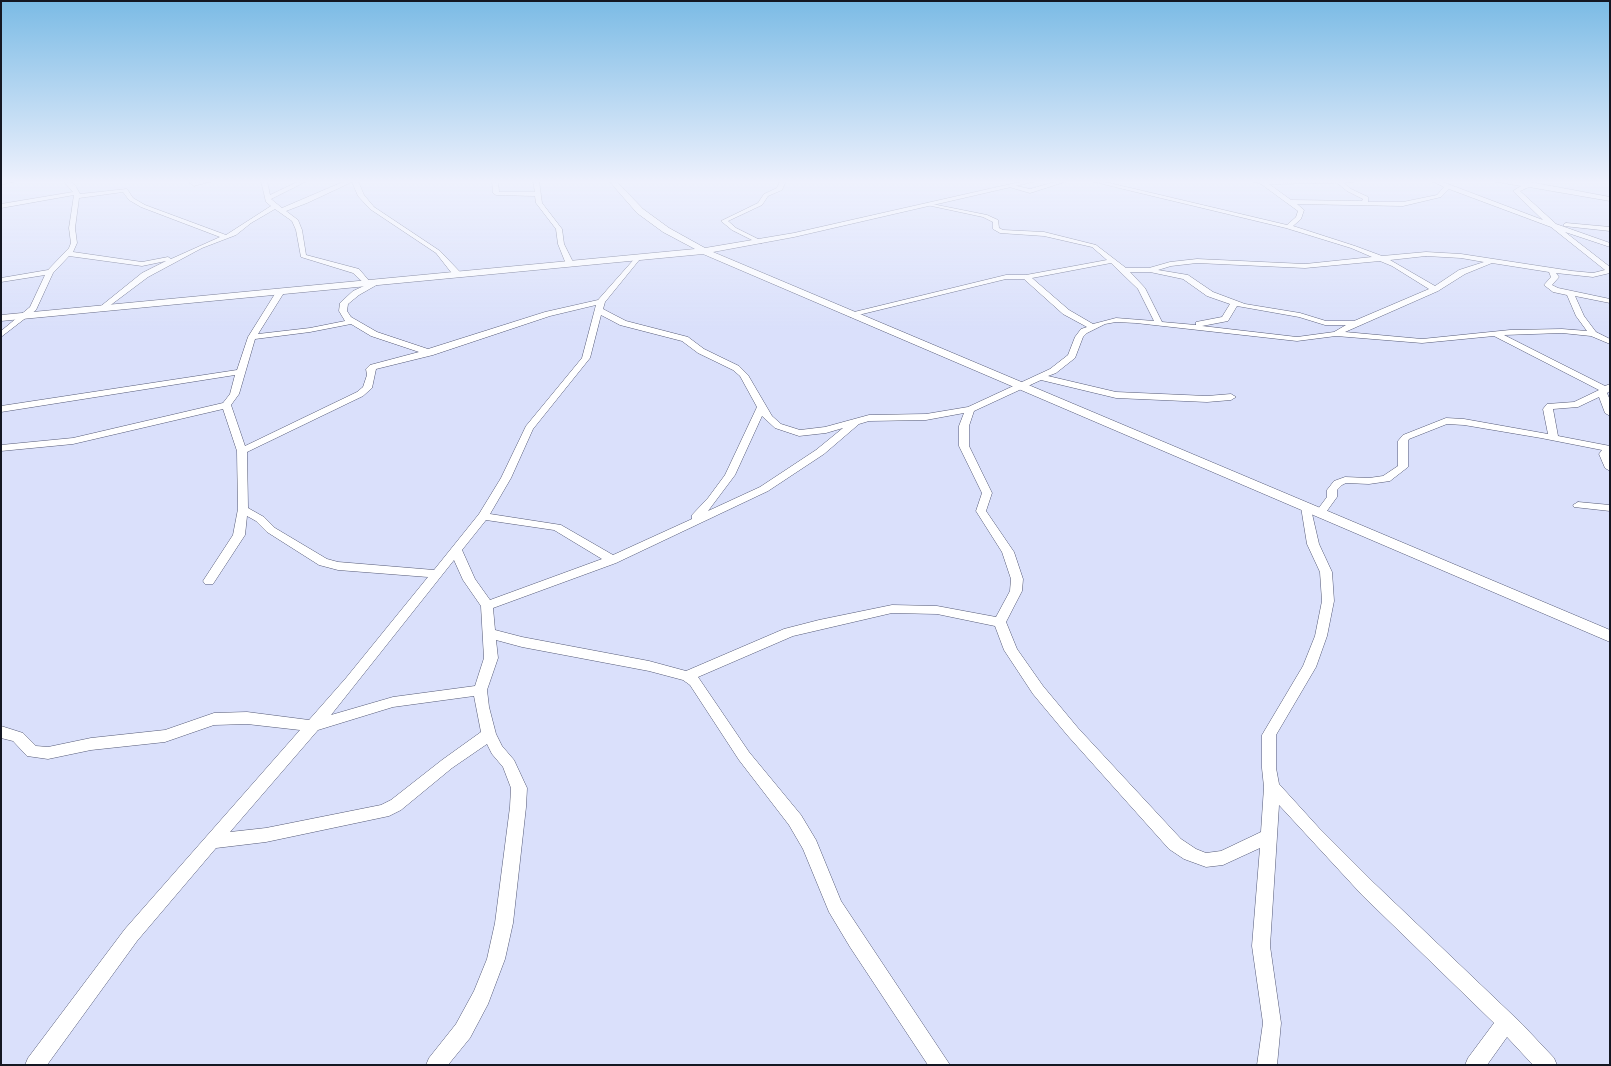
<!DOCTYPE html>
<html>
<head>
<meta charset="utf-8">
<style>
	body { margin:0 }
	#map { position:relative; width:1611px; height:1066px; overflow:hidden; background:#dae0fb; font-family:Mulish,sans-serif }
	canvas { display:block }
	.frame { position:absolute; inset:0; border:2px solid #141722; pointer-events:none }
</style>
</head>
<body>
<div id="map">
<canvas width="1611" height="1066"></canvas>
<div class="frame"></div>
</div>
<script>
const g = document.querySelector('canvas').getContext('2d');
g.lineJoin = 'round';
const poly = rows => new Path2D(rows.map(r => 'M' + r).join(''));
function trace(path, color, width, dash) { g.strokeStyle = color; g.lineWidth = width; g.lineCap = dash ? 'butt' : 'round'; g.setLineDash(dash || []); g.stroke(path); }
function fill(path, color) { g.fillStyle = color; g.fill(path, 'evenodd'); }
const minor = poly([
	[1,181,16,181,1,185,1,181],
	[63,181,70,181,75,185,80,194,127,189,133,198,145,205,226,235,271,206,266,202,261,181,267,181,270,195,299,181,307,181,271,199,282,208,345,181,358,181,364,195,374,207,440,251,460,272,460,276,454,276,436,253,370,209,358,196,352,182,307,203,286,211,298,220,302,230,306,255,359,269,371,283,376,281,380,283,359,295,348,304,347,311,351,317,377,332,428,349,545,312,598,300,636,257,640,257,640,259,605,302,603,309,626,321,688,337,704,349,739,366,748,375,772,416,781,424,800,430,825,427,869,415,926,414,968,407,1050,369,1068,355,1075,337,1081,329,1087,327,1063,314,1024,279,1006,279,850,317,850,313,1006,275,1026,275,1107,260,1092,247,1044,236,1000,233,993,229,993,222,983,217,927,205,927,203,987,215,998,220,999,228,1003,230,1044,232,1096,245,1126,268,1149,268,1170,262,1197,259,1305,264,1372,257,1351,248,1286,228,1090,181,1101,181,1287,225,1296,217,1298,211,1261,184,1251,181,1358,181,1344,183,1351,189,1368,197,1368,202,1403,202,1437,195,1444,187,1431,181,1440,181,1543,220,1513,191,1521,186,1491,181,1530,182,1610,197,1610,201,1529,187,1520,191,1556,224,1610,243,1610,247,1565,232,1610,267,1610,273,1593,277,1556,273,1559,277,1552,285,1558,288,1610,299,1610,303,1575,296,1584,316,1596,332,1610,339,1610,344,1591,336,1562,333,1504,335,1605,386,1610,384,1610,391,1607,393,1610,400,1610,416,1605,413,1599,397,1578,407,1553,409,1558,436,1610,446,1610,471,1605,468,1599,454,1602,450,1541,438,1464,425,1447,424,1409,439,1408,441,1408,467,1390,481,1369,484,1346,483,1342,485,1337,490,1337,497,1324,515,1316,515,1315,513,1327,497,1327,490,1334,481,1345,477,1369,478,1383,476,1398,466,1398,441,1403,435,1446,418,1464,419,1548,434,1543,409,1547,404,1574,402,1599,390,1494,336,1422,343,1336,336,1297,341,1136,323,1116,322,1105,324,1087,333,1083,337,1075,358,1056,373,1048,376,1116,392,1207,396,1231,394,1236,397,1231,400,1207,402,1116,398,1041,380,974,411,969,426,969,446,992,493,986,511,1014,552,1023,579,1022,591,1006,622,1017,649,1043,686,1078,728,1181,839,1196,849,1206,853,1221,851,1261,832,1264,787,1262,768,1262,735,1303,666,1315,636,1322,601,1320,572,1307,544,1301,507,1306,504,1310,505,1319,544,1332,572,1334,601,1327,636,1316,667,1276,735,1276,768,1279,784,1319,828,1374,883,1522,1024,1554,1058,1557,1065,1533,1065,1507,1037,1487,1065,1465,1065,1468,1058,1494,1023,1362,895,1279,805,1270,946,1281,1023,1277,1065,1257,1065,1263,1023,1252,946,1260,848,1223,865,1206,867,1184,859,1169,849,1068,736,1033,694,1004,650,995,626,937,614,892,613,793,636,698,677,749,752,801,815,816,840,841,901,950,1065,928,1065,850,947,829,912,803,849,789,825,739,760,690,685,683,680,649,671,522,647,496,640,498,658,487,690,489,707,496,734,502,746,514,760,527,788,526,807,513,923,505,959,488,1004,470,1038,448,1065,426,1065,429,1058,456,1024,474,991,487,959,495,923,510,807,511,788,503,767,492,754,487,744,452,768,401,810,389,816,266,842,216,848,137,941,47,1065,25,1065,28,1058,125,929,300,730,247,724,214,725,165,742,91,750,48,759,27,756,13,741,1,738,1,726,23,733,36,746,48,747,91,738,165,730,214,713,247,712,309,720,346,678,428,577,338,570,319,565,267,532,256,521,247,516,245,535,213,584,205,584,203,581,233,535,238,509,237,451,223,409,73,444,1,451,1,445,73,438,223,403,230,394,235,375,1,412,1,406,237,370,248,337,278,289,285,291,258,334,310,328,345,321,339,311,340,303,353,291,366,285,353,273,301,257,296,230,292,221,275,209,251,223,236,235,202,248,148,277,104,310,101,310,101,306,142,273,166,261,142,266,69,256,53,273,36,310,1,337,1,331,30,307,45,275,1,282,1,278,48,270,69,248,71,243,69,228,74,195,1,208,1,204,73,192,63,181],
	[1337,183,1347,191,1363,199,1362,201,1291,200,1269,184,1337,183],
	[1449,189,1551,227,1605,270,1593,273,1572,271,1461,254,1426,252,1382,256,1355,246,1293,226,1301,219,1304,210,1297,204,1403,206,1441,197,1449,189],
	[123,192,129,200,141,207,220,237,171,259,168,257,142,262,73,252,77,243,75,228,79,198,123,192],
	[1426,256,1461,258,1484,262,1459,270,1435,286,1390,260,1426,256],
	[1380,261,1392,266,1429,289,1354,321,1326,321,1300,313,1245,304,1213,292,1188,275,1158,270,1171,266,1197,263,1305,268,1380,261],
	[1111,263,1138,289,1154,321,1116,318,1093,324,1069,310,1032,278,1111,263],
	[1492,263,1549,272,1551,277,1544,285,1553,292,1567,295,1576,316,1587,331,1562,329,1510,330,1422,339,1345,332,1438,291,1465,274,1492,263],
	[1130,272,1150,272,1183,279,1207,296,1230,304,1222,317,1196,322,1196,325,1162,322,1145,288,1130,272],
	[596,305,582,358,526,426,501,478,479,514,434,570,338,562,327,559,275,528,264,517,248,508,247,452,363,396,372,388,376,369,433,355,550,316,596,305],
	[1237,306,1299,317,1325,325,1346,325,1334,332,1297,337,1202,326,1228,321,1237,306],
	[601,315,620,325,682,341,698,353,733,370,740,376,757,407,725,475,708,498,692,515,692,519,613,555,561,525,490,514,511,478,533,429,590,358,601,315],
	[351,324,371,336,419,352,370,365,366,369,367,375,363,387,357,392,245,446,231,405,239,394,255,339,310,332,351,324],
	[964,413,959,426,959,446,982,493,976,511,1002,552,1011,579,1010,591,996,617,937,606,892,605,819,620,784,629,686,671,649,661,522,637,495,630,493,608,616,563,768,491,824,454,859,424,869,421,926,420,964,413],
	[762,416,775,428,799,436,826,433,843,428,816,450,760,487,708,511,735,475,762,416],
	[486,520,554,530,602,559,490,600,475,579,462,550,486,520],
	[454,560,463,580,481,606,484,658,475,686,393,697,331,715,454,560],
	[474,696,481,732,442,760,391,800,381,805,266,828,230,832,318,730,393,707,474,696],
	[187,181,195,182,213,181,194,186,187,181],
	[492,181,498,181,499,192,535,192,533,181,539,181,542,203,562,229,564,244,574,264,573,266,566,264,558,244,556,229,536,203,535,196,496,195,493,193,492,181],
	[780,181,786,181,782,190,768,196,762,205,728,221,736,228,762,241,762,243,758,243,732,230,721,221,758,203,764,194,777,188,780,181],
	[1058,181,1068,181,1030,193,1009,187,1012,185,1030,189,1058,181],
	[1566,223,1610,227,1610,231,1564,226,1564,224,1566,223],
	[1578,502,1610,505,1610,511,1574,507,1573,505,1578,502]
]);
const tertiary = poly([
	[609,181,616,181,643,209,669,228,705,248,794,233,1024,181,1037,181,794,237,713,252,1610,630,1610,642,703,254,1,321,1,315,695,249,663,232,637,213,609,181]
]);
trace(minor, '#545976', 1);
trace(tertiary, '#545976', 1);
fill(minor, '#fff');
fill(tertiary, '#fff');
const sky = g.createLinearGradient(0, 0, 0, 330);
sky.addColorStop(0, '#7bbbe5');
sky.addColorStop(0.55, '#eef1fd');
sky.addColorStop(1, '#eef1fd00');
g.fillStyle = sky;
g.fillRect(0, 0, 1611, 330);
</script>
</body>
</html>
